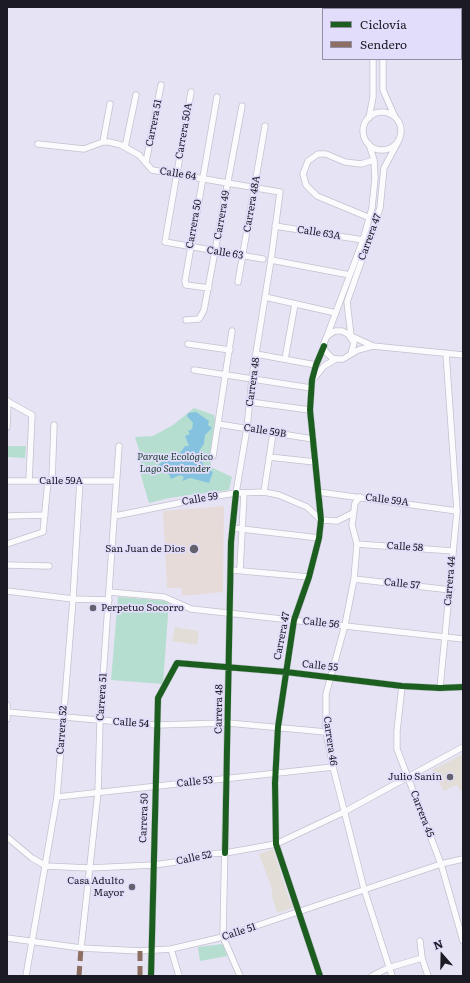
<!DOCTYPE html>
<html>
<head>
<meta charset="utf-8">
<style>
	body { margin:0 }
	#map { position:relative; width:470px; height:983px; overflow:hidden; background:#e6e4f4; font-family:Literata,serif }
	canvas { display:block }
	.frame { position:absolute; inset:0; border:8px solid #1c1a24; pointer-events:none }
	.legend { position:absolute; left:322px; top:8px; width:140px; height:52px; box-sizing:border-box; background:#e2ddfb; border:1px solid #938fa5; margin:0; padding:5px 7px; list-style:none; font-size:12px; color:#1c1a24 }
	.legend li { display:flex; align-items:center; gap:8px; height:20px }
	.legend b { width:20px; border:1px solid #938fa5 }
	.north { position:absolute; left:422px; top:935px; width:40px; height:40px; -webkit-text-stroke:3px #e2ddfb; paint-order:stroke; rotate:340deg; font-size:11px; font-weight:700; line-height:16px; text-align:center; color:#1c1a24 }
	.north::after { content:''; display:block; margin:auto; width:14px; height:18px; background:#1c1a24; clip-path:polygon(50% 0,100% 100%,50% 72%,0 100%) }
</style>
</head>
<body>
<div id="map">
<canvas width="470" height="983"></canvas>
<div class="frame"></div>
<ul class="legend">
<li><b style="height:5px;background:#1b5e20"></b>Ciclovía</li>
<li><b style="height:5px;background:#8d6e63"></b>Sendero</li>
</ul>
<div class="north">N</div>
</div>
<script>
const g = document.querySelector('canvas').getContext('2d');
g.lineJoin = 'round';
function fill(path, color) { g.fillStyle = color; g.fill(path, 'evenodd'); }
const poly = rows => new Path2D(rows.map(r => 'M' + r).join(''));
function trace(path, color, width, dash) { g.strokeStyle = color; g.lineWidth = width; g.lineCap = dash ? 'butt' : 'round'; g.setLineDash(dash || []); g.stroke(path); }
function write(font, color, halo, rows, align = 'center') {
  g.font = font + ' Literata,serif'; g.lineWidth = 3.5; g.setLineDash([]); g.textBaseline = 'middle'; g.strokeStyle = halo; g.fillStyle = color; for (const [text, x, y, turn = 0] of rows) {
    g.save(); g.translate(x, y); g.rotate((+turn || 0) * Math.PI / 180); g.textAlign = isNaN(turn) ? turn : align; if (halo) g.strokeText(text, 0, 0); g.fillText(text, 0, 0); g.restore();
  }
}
const education = poly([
	[175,627,199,631,197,645,172,641],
	[463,754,463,794,457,785,444,791,432,770],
	[273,849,289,899,294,907,277,913,271,893,273,892,259,854]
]);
const medical = poly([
	[224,506,223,592,182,596,182,588,167,588,163,511]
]);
const green = poly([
	[194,408,214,415,215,421,210,454,211,467,232,477,229,490,169,498,149,503,141,476,140,453,135,437,153,436,173,425],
	[8,446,26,446,25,458,8,457],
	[118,597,169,601,163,684,111,680],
	[223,944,227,956,200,961,198,947]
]);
const water = poly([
	[196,412,209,421,208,425,212,428,205,435,204,444,199,451,204,468,213,472,209,483,190,478,182,481,184,477,180,475,171,479,167,469,158,471,156,467,162,462,160,455,172,456,172,453,180,453,185,446,189,446,185,436,190,434,188,431,192,429,193,423,187,416,188,413]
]);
const minor = poly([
	[373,7,373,9],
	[383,9,383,7],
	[383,59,383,90,395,117],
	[191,92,165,242,263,259],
	'363 131a19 19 0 1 1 38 0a19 19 0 1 1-38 0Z',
	[369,118,373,97,373,59],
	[399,140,384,168,380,208,347,302,351,336,373,346,463,355],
	[103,142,110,104],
	[38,144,84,149,103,142,109,142,121,145,139,155,152,170,280,192,271,260,252,378,247,428,236,493,231,542,223,937,240,976],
	[125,147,136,95],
	[146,162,161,85],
	[370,218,317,196,306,185,303,174,308,161,318,154,326,154,345,162,361,164,374,160],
	[275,226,363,240],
	[271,260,350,275],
	[238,282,265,126],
	[209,288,186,285,185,281,217,97],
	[265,297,336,313],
	[186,320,199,319,204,310,242,106],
	[327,336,363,240,372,208,375,178,374,160,369,144],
	[188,344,230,350],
	[351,353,354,343,348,334,342,331,335,331,327,336,324,343,325,351,332,358,336,359,343,359,358,350,373,346],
	[256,354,316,365],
	[285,359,295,304],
	[194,370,311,388],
	[315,377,324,366,336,359],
	[7,401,32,415,29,481],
	[250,402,310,410],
	[218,424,313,439],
	[7,427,8,401],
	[213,456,232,331],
	[269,457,315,462],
	[7,481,116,481],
	[52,481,54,425],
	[264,492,273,433],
	[318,492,457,511],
	[360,497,355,503,352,525,357,544,354,579,345,625,326,694,326,732,333,767,364,889,392,976],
	[7,516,45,515],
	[115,516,204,498,236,493,264,492,279,495,307,507,321,520,337,521,353,513],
	[233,528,319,538],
	[7,544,43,532,48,481],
	[357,544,453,551],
	[7,565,49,566],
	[232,570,309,577],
	[240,570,244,493],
	[354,579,451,590],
	[7,591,73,599,109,600],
	[109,592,164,597,191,609,463,639],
	[402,686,397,731,397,749,441,864,463,941],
	[440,688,457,511,446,353],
	[7,705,7,719],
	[7,712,156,725,228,723,326,732],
	[57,797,333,767],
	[7,837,32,858,46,866,89,868,154,865,175,862,204,854,225,853,276,844,344,812,463,747],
	[7,938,81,948,140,951,171,949,223,937,441,864,463,859],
	[420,941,422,958,428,976],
	[81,948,98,792,100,721,119,446],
	[171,949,179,976],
	[26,976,57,797,73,599,80,481],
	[151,976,158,698,177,663,286,672,402,686,440,688,463,687],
	[320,976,276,844,275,783,278,727,294,620,309,577,319,538,321,520,310,410,312,380,316,365,324,346],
	[372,976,388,968,422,958]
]);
const quiet = poly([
	[79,976,81,948],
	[140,976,140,951]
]);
const cycleway = poly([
	[225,853,231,542,236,493],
	[151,976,158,698,177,663,286,672,402,686,440,688,463,687],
	[320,976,276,844,275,783,278,727,294,620,309,577,319,538,321,520,310,410,312,380,316,365,324,346]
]);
const markers = [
	[194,549,5,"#63616d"],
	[93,608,4,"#63616d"],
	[450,777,4,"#63616d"],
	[132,887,4,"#63616d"]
];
const streetNames = [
	["Carrera 51",154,123,-79],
	["Carrera 50A",184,131,-80],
	["Calle 64",178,174,9],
	["Carrera 48A",252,204,-80],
	["Carrera 49",222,215,-80],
	["Carrera 50",194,224,-80],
	["Calle 63A",319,233,9],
	["Carrera 47",370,237,-70],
	["Calle 63",225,253,9],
	["Carrera 48",253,382,-82],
	["Calle 59B",265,431,9],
	["Calle 59A",61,481],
	["Calle 59",200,499,-10],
	["Calle 59A",387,500,7],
	["Calle 58",405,547,4],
	["Carrera 44",450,581,-85],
	["Calle 57",402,584,6],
	["Calle 56",321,623,6],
	["Carrera 47",282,636,-79],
	["Calle 55",320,666,6],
	["Carrera 51",102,697,-86],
	["Carrera 48",219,709,-89],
	["Calle 54",131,723,4],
	["Carrera 52",62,730,-86],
	["Carrera 46",330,741,82],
	["Calle 53",195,782,-6],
	["Carrera 45",422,814,69],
	["Carrera 50",144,818,-88],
	["Calle 52",194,858,-12],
	["Calle 51",239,932,-18]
];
const parkNames = [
	["Parque Ecológico",175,457],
	["Lago Santander",175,469]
];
const poiNames = [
	["San Juan de Dios",185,549],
	["Perpetuo Socorro",101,608,"left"],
	["Julio Sanín",442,777],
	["Casa Adulto",124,881],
	["Mayor",124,893]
];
fill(education, '#e3ddd8');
fill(medical, '#e7dbda');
fill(green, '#b6ded0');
fill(water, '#85c2df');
trace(minor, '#c3c1ce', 7);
trace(minor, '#fbfbfd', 5.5);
trace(quiet, '#8d6e63', 5, [10, 5]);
trace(cycleway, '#1b5e20', 6);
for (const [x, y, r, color] of markers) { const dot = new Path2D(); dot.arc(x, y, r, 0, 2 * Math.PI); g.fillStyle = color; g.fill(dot); trace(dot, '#e2ddfb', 1.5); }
write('10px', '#1c1a24', '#e2ddfb', streetNames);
write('italic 10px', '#1b3e2d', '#e2ddfb', parkNames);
write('10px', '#1c1a24', '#e2ddfb', poiNames, 'right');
</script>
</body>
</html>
